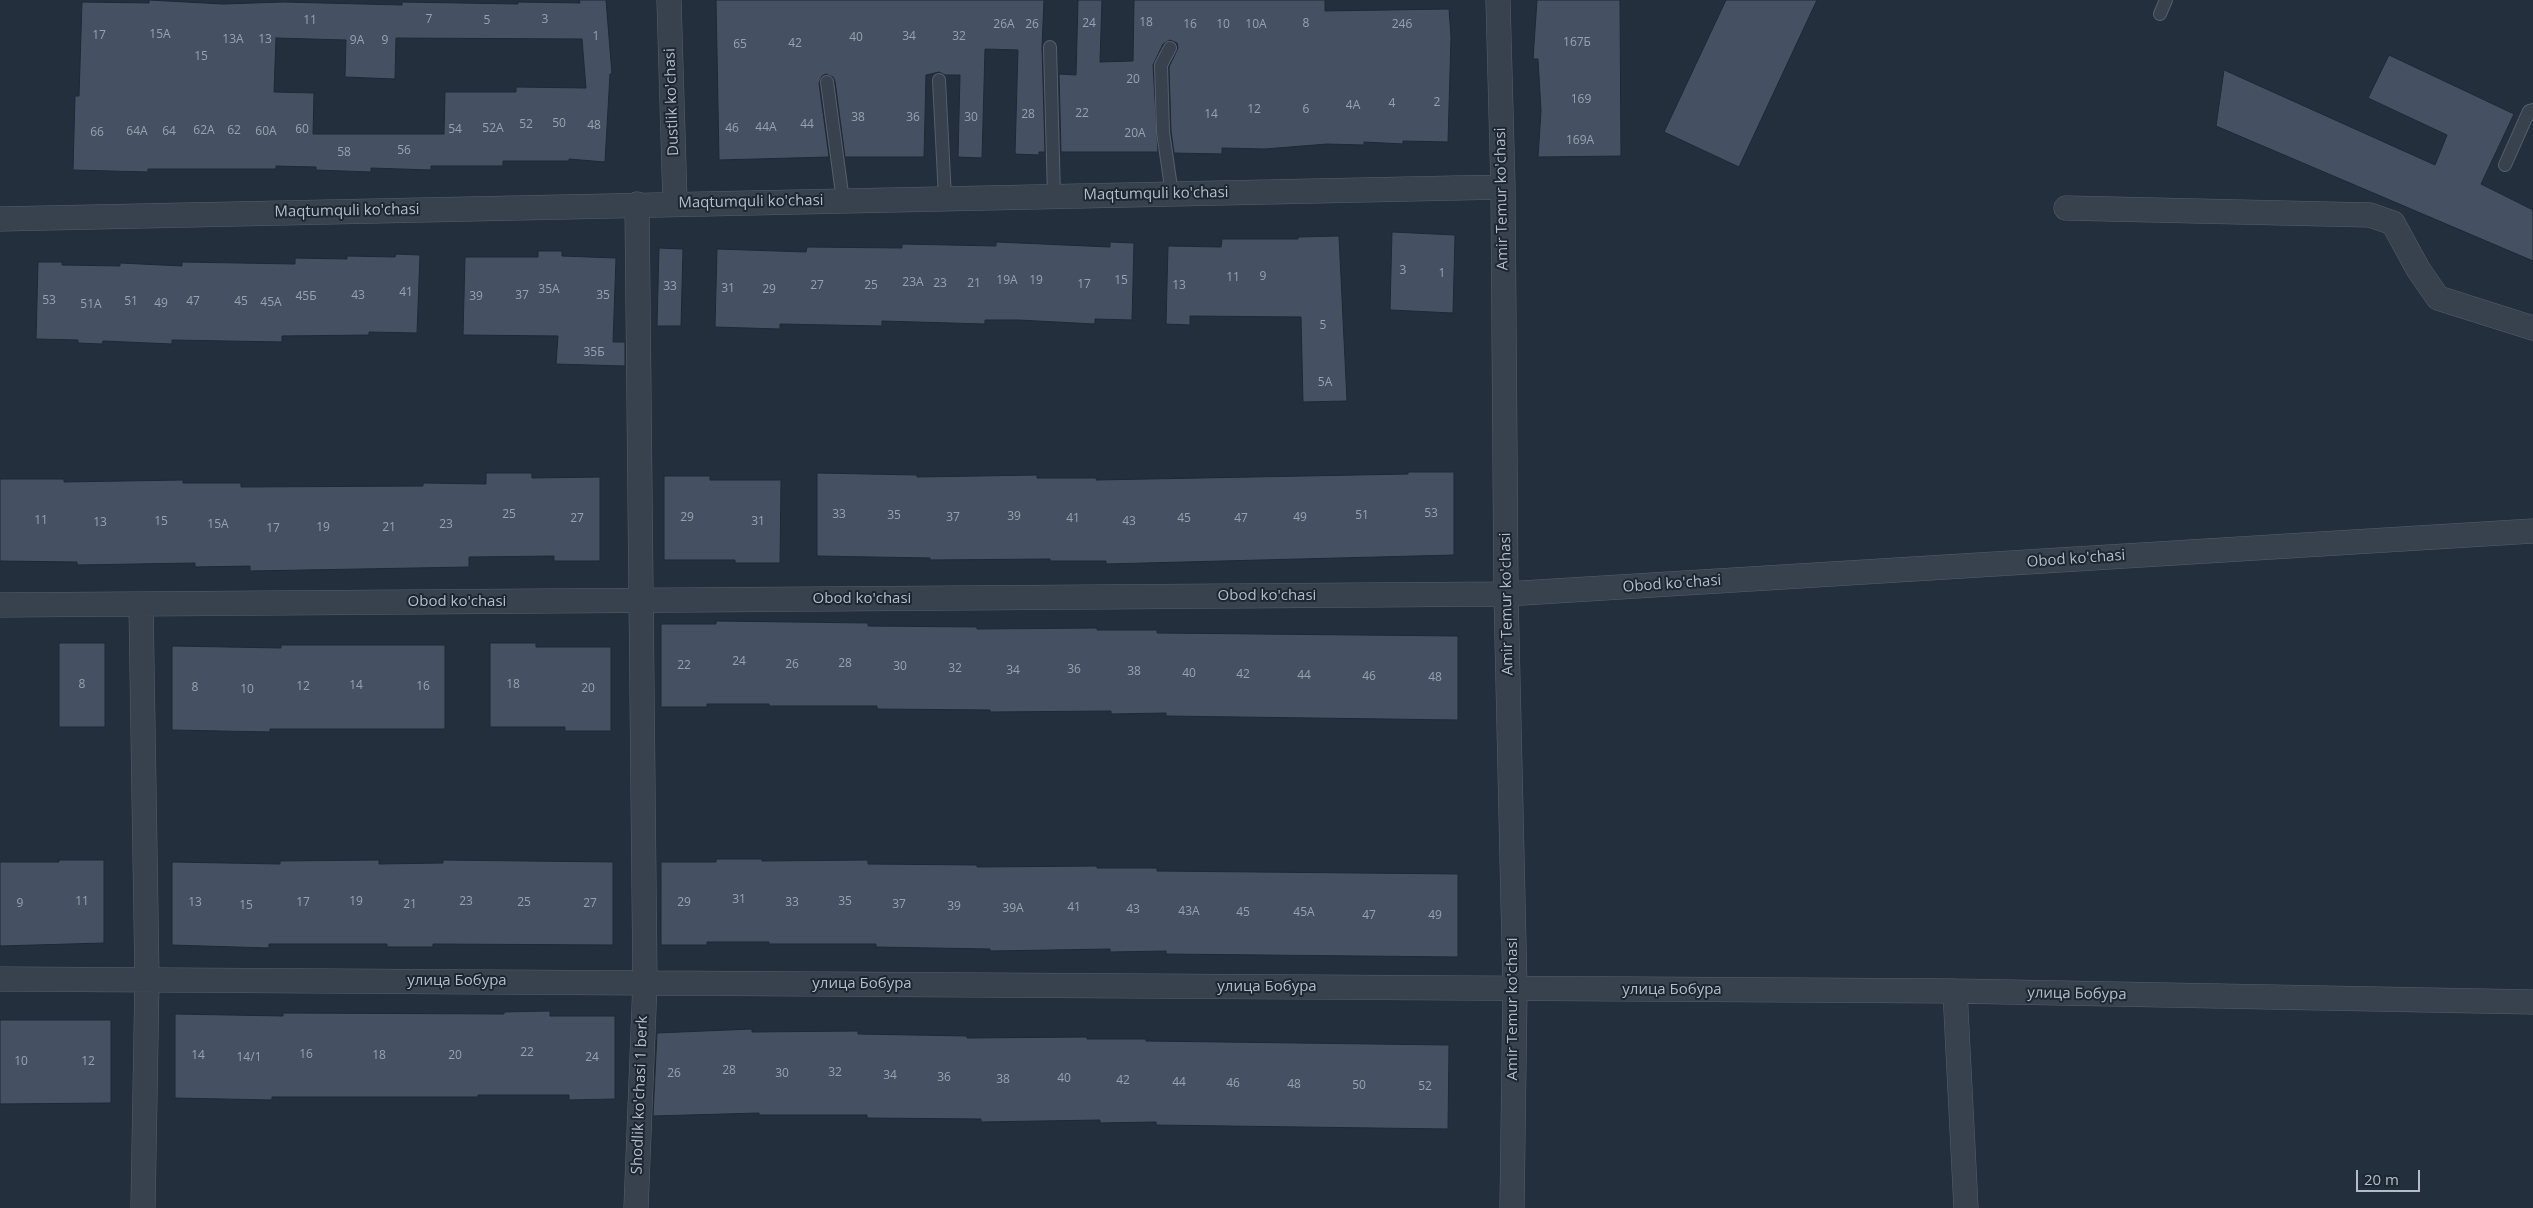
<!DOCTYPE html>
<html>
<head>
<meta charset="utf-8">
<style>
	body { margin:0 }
	#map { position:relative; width:2533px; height:1208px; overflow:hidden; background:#242f3e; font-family:"Open Sans",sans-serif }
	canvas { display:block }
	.scale { position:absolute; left:2356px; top:1170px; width:64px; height:22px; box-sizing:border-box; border:2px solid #b4bcc9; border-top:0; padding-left:6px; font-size:15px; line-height:18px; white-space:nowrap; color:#b4bcc9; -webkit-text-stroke:4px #1d2633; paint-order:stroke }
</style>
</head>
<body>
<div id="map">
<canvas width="2533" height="1208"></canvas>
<div class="scale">20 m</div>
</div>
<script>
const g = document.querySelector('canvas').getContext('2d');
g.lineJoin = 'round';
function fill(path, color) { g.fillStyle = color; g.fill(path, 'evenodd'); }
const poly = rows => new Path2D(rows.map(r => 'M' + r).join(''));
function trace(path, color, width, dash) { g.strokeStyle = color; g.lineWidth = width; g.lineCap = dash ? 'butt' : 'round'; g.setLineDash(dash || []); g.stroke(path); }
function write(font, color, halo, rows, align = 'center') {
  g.font = font + ' "Open Sans",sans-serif'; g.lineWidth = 4; g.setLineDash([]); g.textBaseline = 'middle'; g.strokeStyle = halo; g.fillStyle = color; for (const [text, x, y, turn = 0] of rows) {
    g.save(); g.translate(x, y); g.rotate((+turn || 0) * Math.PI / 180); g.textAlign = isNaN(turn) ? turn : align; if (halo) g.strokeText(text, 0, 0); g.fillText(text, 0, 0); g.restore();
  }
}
const building = poly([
	[149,0,223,4,283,2,402,5,402,2,518,4,518,2,580,3,579,0,606,0,612,74,610,74,605,162,569,159,569,161,503,161,503,166,431,166,431,170,371,168,371,172,316,170,316,167,276,166,276,169,148,169,148,172,73,170,75,96,79,96,82,2,149,3,149,0],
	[276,38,346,40,345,77,395,79,396,38,582,39,586,88,516,87,516,92,445,92,444,134,313,134,314,93,274,92,276,38],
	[716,0,1044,0,1042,47,1045,152,1039,152,1039,155,1015,154,1018,50,985,49,982,158,958,157,960,75,945,75,939,72,926,75,924,157,845,157,835,81,833,77,826,74,822,76,819,83,829,157,719,160,716,0],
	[1078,0,1102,0,1100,62,1133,61,1134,0,1325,0,1325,11,1449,9,1451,37,1448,142,1403,141,1403,144,1364,142,1364,145,1327,144,1265,149,1222,148,1222,154,1174,153,1171,131,1169,67,1178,48,1177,43,1170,40,1163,44,1153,65,1158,152,1061,152,1059,74,1076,75,1078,0],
	[1537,0,1620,0,1621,156,1538,157,1541,111,1538,59,1533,59,1537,0],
	[1726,0,1817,0,1739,167,1664,132,1726,0],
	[2389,55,2514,114,2481,184,2533,210,2533,261,2216,126,2224,70,2435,165,2447,135,2368,98,2389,55],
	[1392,232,1455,235,1453,313,1390,310,1392,232],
	[1339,236,1347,401,1303,402,1301,317,1190,316,1190,325,1166,324,1168,246,1221,247,1222,239,1298,239,1298,237,1339,236],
	[996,242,1110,247,1110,242,1134,243,1132,320,1095,319,1095,324,1018,320,985,320,985,324,882,321,882,326,780,324,780,329,715,327,717,249,806,252,807,247,902,248,902,244,996,246,996,242],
	[659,248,683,249,681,326,657,326,659,248],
	[538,251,562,251,562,256,616,258,613,342,625,342,625,366,556,364,558,336,463,335,465,257,538,257,538,251],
	[396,254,420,255,417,333,369,332,369,335,282,336,282,342,172,340,172,344,103,341,102,344,78,343,78,340,36,339,38,262,62,262,62,265,120,266,120,263,182,266,182,262,295,264,295,258,347,259,347,256,395,257,396,254],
	[1408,472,1454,472,1454,555,1106,564,1106,561,1050,561,1050,559,930,560,930,558,817,556,817,473,917,475,917,477,1037,475,1037,478,1097,478,1096,480,1408,474,1408,472],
	[486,473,532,473,532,478,600,477,600,561,554,561,554,556,469,557,469,567,250,571,250,566,195,567,195,563,77,565,77,562,0,561,0,479,64,479,64,482,183,480,183,483,241,483,241,487,423,486,423,483,486,484,486,473],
	[664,476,710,476,710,480,781,480,780,563,735,563,735,560,664,560,664,476],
	[716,621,868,623,868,626,977,627,977,629,1097,628,1097,630,1157,630,1157,633,1458,636,1458,720,1166,716,1166,713,1111,714,1111,711,990,712,990,710,877,709,877,706,769,706,769,704,707,704,707,707,661,707,661,624,716,624,716,621],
	[59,643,105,643,105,727,59,727,59,643],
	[490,643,536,643,536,647,611,647,611,731,565,731,565,727,490,727,490,643],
	[281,645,445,645,445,729,270,729,270,732,172,730,172,646,281,648,281,645],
	[716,859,762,859,762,861,868,860,868,864,977,865,977,867,1097,866,1097,868,1157,868,1157,871,1458,874,1458,957,1166,954,1166,951,1110,952,1110,949,990,951,990,949,876,947,876,944,769,944,769,942,707,942,707,945,661,945,661,862,716,862,716,859],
	[59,860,104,860,104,943,0,946,0,862,59,862,59,860],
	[379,860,379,864,443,863,443,860,613,862,613,945,433,944,433,947,387,947,387,944,269,944,269,948,172,945,172,862,280,864,280,861,379,860],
	[550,1011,550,1016,615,1016,615,1099,569,1100,569,1095,478,1095,478,1097,272,1097,272,1100,175,1098,175,1014,283,1016,283,1013,504,1014,504,1012,550,1011],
	[0,1020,111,1020,111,1103,0,1104,0,1020],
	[752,1029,752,1032,858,1031,858,1034,967,1036,967,1038,1087,1037,1087,1039,1146,1039,1146,1041,1449,1045,1448,1129,1156,1125,1156,1122,1100,1123,1100,1120,981,1122,981,1119,867,1118,867,1115,759,1115,759,1113,653,1116,657,1033,752,1029]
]);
const service = poly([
	[2160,14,2166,0],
	[1050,47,1054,196],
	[1170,48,1161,65,1163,132,1172,194],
	[939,80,945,198],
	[827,82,843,201],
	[2505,165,2529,111,2533,110]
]);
const minor = poly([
	[669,0,675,203],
	[1498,0,1503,187,1506,594,1515,989,1512,1208],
	[2066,208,2370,215,2393,223,2418,269,2438,298,2533,328],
	[0,219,1503,187],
	[141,604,147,979,143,1208],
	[0,605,1506,594,2533,531],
	[0,979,1955,991,2533,1002],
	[1955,991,1966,1208],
	[636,1208,645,982,637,204]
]);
const numberNames = [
	["7",429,20],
	["3",545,20],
	["11",310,21],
	["5",487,21],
	["18",1146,23],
	["24",1089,24],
	["8",1306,24],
	["26A",1004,25],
	["26",1032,25],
	["16",1190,25],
	["10",1223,25],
	["10А",1256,25],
	["246",1402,25],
	["15А",160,35],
	["17",99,36],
	["1",596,37],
	["34",909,37],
	["32",959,37],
	["40",856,38],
	["13А",233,40],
	["13",265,40],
	["9А",357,41],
	["9",385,41],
	["167Б",1577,43],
	["42",795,44],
	["65",740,45],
	["15",201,57],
	["20",1133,80],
	["169",1581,100],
	["2",1437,103],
	["4",1392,104],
	["4А",1353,106],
	["12",1254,110],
	["6",1306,110],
	["22",1082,114],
	["28",1028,115],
	["14",1211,115],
	["38",858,118],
	["36",913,118],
	["30",971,118],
	["50",559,124],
	["52",526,125],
	["44",807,125],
	["48",594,126],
	["44А",766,128],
	["52А",493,129],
	["46",732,129],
	["60",302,130],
	["54",455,130],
	["62А",204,131],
	["62",234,131],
	["64А",137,132],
	["64",169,132],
	["60А",266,132],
	["66",97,133],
	["20А",1135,134],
	["169А",1580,141],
	["56",404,151],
	["58",344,153],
	["3",1403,271],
	["1",1442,274],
	["9",1263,277],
	["11",1233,278],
	["19А",1007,281],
	["19",1036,281],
	["15",1121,281],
	["23А",913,283],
	["23",940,284],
	["21",974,284],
	["17",1084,285],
	["27",817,286],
	["25",871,286],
	["13",1179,286],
	["33",670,287],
	["31",728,289],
	["35А",549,290],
	["29",769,290],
	["41",406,293],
	["43",358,296],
	["37",522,296],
	["35",603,296],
	["45Б",306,297],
	["39",476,297],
	["53",49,301],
	["51",131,302],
	["47",193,302],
	["45",241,302],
	["45А",271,303],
	["49",161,304],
	["51А",91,305],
	["5",1323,326],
	["35Б",594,353],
	["5А",1325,383],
	["53",1431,514],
	["25",509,515],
	["33",839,515],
	["35",894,516],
	["51",1362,516],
	["39",1014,517],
	["29",687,518],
	["37",953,518],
	["49",1300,518],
	["27",577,519],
	["41",1073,519],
	["45",1184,519],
	["47",1241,519],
	["11",41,521],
	["15",161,522],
	["31",758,522],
	["43",1129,522],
	["13",100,523],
	["15А",218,525],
	["23",446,525],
	["19",323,528],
	["21",389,528],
	["17",273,529],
	["24",739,662],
	["28",845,664],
	["26",792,665],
	["22",684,666],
	["30",900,667],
	["32",955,669],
	["36",1074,670],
	["34",1013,671],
	["38",1134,672],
	["40",1189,674],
	["42",1243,675],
	["44",1304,676],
	["46",1369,677],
	["48",1435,678],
	["8",82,685],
	["18",513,685],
	["14",356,686],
	["12",303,687],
	["16",423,687],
	["8",195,688],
	["20",588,689],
	["10",247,690],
	["31",739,900],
	["11",82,902],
	["19",356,902],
	["23",466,902],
	["35",845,902],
	["13",195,903],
	["17",303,903],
	["25",524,903],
	["29",684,903],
	["33",792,903],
	["9",20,904],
	["27",590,904],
	["21",410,905],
	["37",899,905],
	["15",246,906],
	["39",954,907],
	["41",1074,908],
	["39А",1013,909],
	["43",1133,910],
	["43А",1189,912],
	["45",1243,913],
	["45А",1304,913],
	["47",1369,916],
	["49",1435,916],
	["22",527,1053],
	["16",306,1055],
	["14",198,1056],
	["18",379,1056],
	["20",455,1056],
	["14/1",249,1058],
	["24",592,1058],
	["10",21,1062],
	["12",88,1062],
	["28",729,1071],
	["32",835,1073],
	["26",674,1074],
	["30",782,1074],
	["34",890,1076],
	["36",944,1078],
	["40",1064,1079],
	["38",1003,1080],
	["42",1123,1081],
	["44",1179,1083],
	["46",1233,1084],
	["48",1294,1085],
	["50",1359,1086],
	["52",1425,1087]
];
const streetNames = [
	["Dustlik ko'chasi",672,102,-92],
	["Maqtumquli ko'chasi",1156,194,-1],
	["Amir Temur ko'chasi",1502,199,-91],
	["Maqtumquli ko'chasi",751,202,-1],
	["Maqtumquli ko'chasi",347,211,-1],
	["Obod ko'chasi",2076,559,-4],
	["Obod ko'chasi",1672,584,-4],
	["Obod ko'chasi",1267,596],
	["Obod ko'chasi",862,599],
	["Obod ko'chasi",457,602],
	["Amir Temur ko'chasi",1507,604,-91],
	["улица Бобура",457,981],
	["улица Бобура",862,984],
	["улица Бобура",1267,987],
	["улица Бобура",1672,990],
	["улица Бобура",2077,994,1],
	["Amir Temur ko'chasi",1513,1009,-90],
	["Shodlik ko'chasi 1 berk",640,1095,-88]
];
fill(building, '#455162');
trace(building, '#1f2835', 1);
trace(service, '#565f6c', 14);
trace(minor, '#565f6c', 25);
trace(service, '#38414e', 12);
trace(minor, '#38414e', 24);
write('12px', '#98a1af', null, numberNames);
write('15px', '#b4bcc9', '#1d2633', streetNames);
</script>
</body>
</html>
